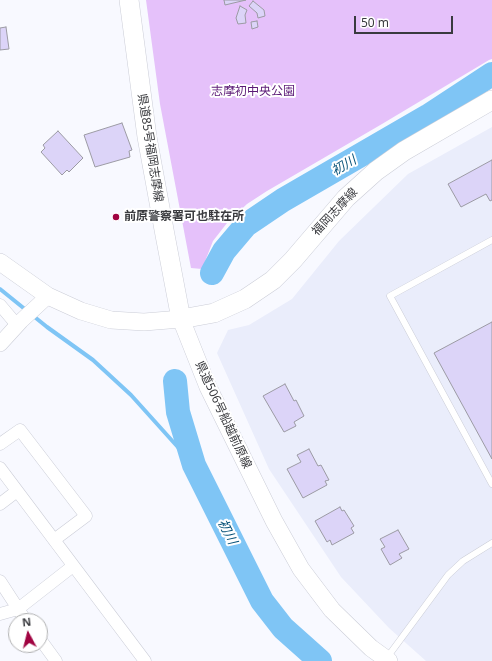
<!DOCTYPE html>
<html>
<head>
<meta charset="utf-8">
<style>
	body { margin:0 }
	#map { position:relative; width:492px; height:661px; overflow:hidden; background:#f8f9ff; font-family:"Noto Sans",sans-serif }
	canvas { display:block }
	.north { position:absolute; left:8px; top:613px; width:40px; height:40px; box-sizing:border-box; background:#fff; border:1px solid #b0b1b2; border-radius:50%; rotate:353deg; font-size:11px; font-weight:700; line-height:16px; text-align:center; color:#3a3b3f }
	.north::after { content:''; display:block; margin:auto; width:14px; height:18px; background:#a00341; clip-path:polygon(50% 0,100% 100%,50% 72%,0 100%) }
	.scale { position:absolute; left:354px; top:16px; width:99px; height:18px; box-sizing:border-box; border:2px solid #3a3b3f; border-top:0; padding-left:5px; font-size:12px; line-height:14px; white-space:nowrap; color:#3a3b3f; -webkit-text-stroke:3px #fff; paint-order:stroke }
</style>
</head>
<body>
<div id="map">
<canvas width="492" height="661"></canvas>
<div class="north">N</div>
<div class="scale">50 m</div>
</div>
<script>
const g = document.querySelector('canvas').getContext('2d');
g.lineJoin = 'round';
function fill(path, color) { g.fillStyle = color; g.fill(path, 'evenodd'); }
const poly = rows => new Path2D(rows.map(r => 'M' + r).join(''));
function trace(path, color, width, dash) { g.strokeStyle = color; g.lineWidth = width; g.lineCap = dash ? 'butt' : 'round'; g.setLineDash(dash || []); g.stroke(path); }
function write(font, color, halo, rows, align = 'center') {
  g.font = font + ' "Noto Sans","Noto Sans JP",sans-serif'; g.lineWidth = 4; g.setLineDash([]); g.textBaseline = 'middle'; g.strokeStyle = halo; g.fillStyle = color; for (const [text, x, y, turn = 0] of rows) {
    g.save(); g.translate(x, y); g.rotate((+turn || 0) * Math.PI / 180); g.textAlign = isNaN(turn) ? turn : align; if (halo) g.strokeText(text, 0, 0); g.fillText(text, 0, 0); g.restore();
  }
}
const built = poly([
	[492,127,492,661,426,661,389,628,341,577,269,469,217,353,228,330,249,325,292,299,339,241,408,174]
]);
const green = poly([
	[146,0,492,0,492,59,489,60,382,124,267,191,247,204,227,223,213,241,202,269,191,268,160,104]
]);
const stream = poly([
	[0,289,47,327,93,360,131,395,194,465]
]);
const river = poly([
	[212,273,224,251,246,225,283,200,428,116,492,74],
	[175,381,178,412,194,465,262,601,283,628,320,661]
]);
const building = poly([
	[224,0,246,0,225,5,224,0],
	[253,1,264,10,265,16,258,18,257,13,249,6,253,1],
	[240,6,247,10,245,15,246,23,238,24,236,18,240,6],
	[257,21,258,27,252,29,251,22,257,21],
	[6,27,9,49,0,50,0,28,6,27],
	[122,123,132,150,129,151,130,157,95,167,84,135,122,123],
	[58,131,83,158,69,172,67,170,62,175,41,152,45,148,43,145,58,131],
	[492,160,492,200,490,201,486,194,461,207,448,184,492,160],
	[492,322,492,459,434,353,492,322],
	[285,384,294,401,296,400,304,416,294,422,296,426,284,432,263,396,285,384],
	[309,449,318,466,321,465,329,480,325,481,327,485,303,498,287,469,301,462,297,455,309,449],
	[340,507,342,511,344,510,354,526,351,528,354,533,332,545,330,540,327,542,315,521,340,507],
	[398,530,409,549,399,554,402,558,390,565,381,549,385,547,380,539,398,530]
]);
const service = poly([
	[492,240,390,296,492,484],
	[386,659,448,575,463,561,492,543]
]);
const minor = poly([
	[0,305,17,325],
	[0,444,20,430,86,516,54,540],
	[0,468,145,661],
	[0,504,17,491],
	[0,581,26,621],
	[0,614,18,609,73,566],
	[40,639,56,661]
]);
const tertiary = poly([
	[0,344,21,321,48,296]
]);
const secondary = poly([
	[0,262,48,296,81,311,111,320,144,322,181,319,208,387,274,521,301,569,332,610,371,648,389,661]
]);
const primary = poly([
	[129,0,147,137,165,235,181,319,214,313,245,299,273,280,293,260,346,198,376,171,404,151,492,100]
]);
const markers = [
	[116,217,4,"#a00341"]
];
const parkNames = [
	["志摩初中央公園",253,92]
];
const streetNames = [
	["県道85号福岡志摩線",150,148,81],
	["福岡志摩線",335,212,-47],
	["県道506号船越前原線",223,415,65]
];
const poiNames = [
	["前原警察署可也駐在所",124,217]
];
const waterNames = [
	["初川",344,166,-31],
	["初川",227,532,63]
];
fill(built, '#eaedfb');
fill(green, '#e5c1fa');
trace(stream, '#7fc5f5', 4);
trace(river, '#7fc5f5', 24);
fill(building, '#dcd4f8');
trace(building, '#9c9ba4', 1);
trace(service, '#cbcdd7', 7);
trace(minor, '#cbcdd7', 13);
trace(tertiary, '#cbcdd7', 16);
trace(secondary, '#cbcdd7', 18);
trace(primary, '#cbcdd7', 20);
trace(service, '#fff', 6);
trace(minor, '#fff', 12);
trace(tertiary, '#fff', 15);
trace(secondary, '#fff', 17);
trace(primary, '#fff', 19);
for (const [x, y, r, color] of markers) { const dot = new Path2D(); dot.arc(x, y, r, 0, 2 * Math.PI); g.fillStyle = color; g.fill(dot); trace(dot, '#fff', 1.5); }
write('12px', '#5b1a76', '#fff', parkNames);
write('12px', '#3a3b3f', '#fff', streetNames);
write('bold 12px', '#3a3b3f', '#fff', poiNames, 'left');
write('italic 13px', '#065177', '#fff', waterNames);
</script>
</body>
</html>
